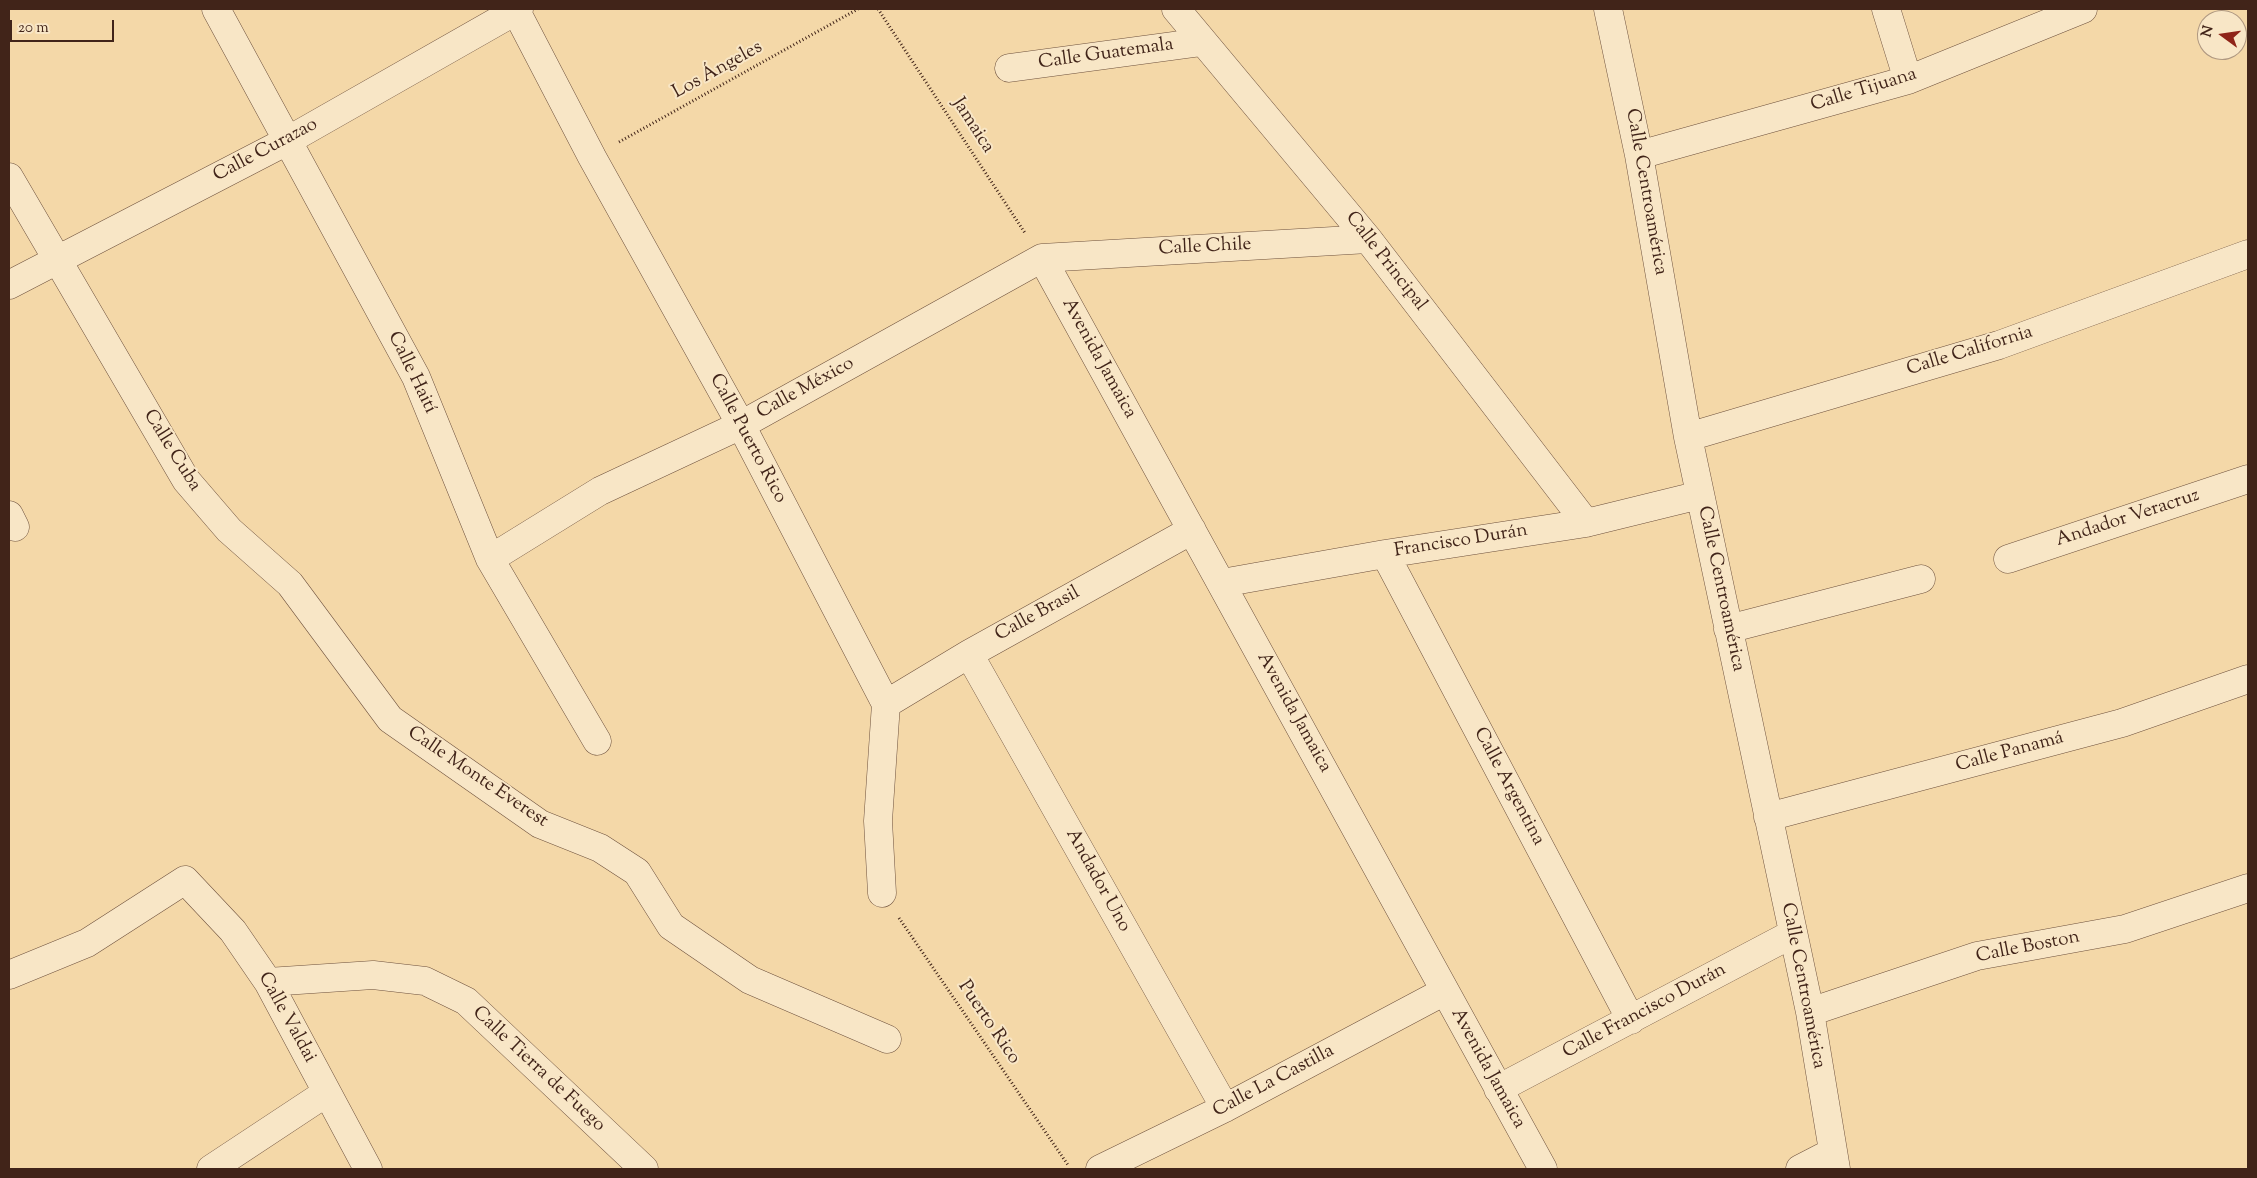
<!DOCTYPE html>
<html>
<head>
<meta charset="utf-8">
<style>
	body { margin:0 }
	#map { position:relative; width:2257px; height:1178px; overflow:hidden; background:#f4d8a8; font-family:"Sorts Mill Goudy",serif }
	canvas { display:block }
	.frame { position:absolute; inset:0; border:10px solid #412419; pointer-events:none }
	.north { position:absolute; left:2197px; top:10px; width:50px; height:50px; box-sizing:border-box; background:#f8e6c6; border:1px solid #af9881; border-radius:50%; rotate:284deg; font-size:14px; font-weight:700; line-height:20px; text-align:center; color:#412419 }
	.north::after { content:''; display:block; margin:auto; width:18px; height:22px; background:#8f2418; clip-path:polygon(50% 0,100% 100%,50% 72%,0 100%) }
	.scale { position:absolute; left:10px; top:20px; width:104px; height:22px; box-sizing:border-box; border:2px solid #412419; border-top:0; padding-left:6px; font-size:15px; line-height:18px; white-space:nowrap; color:#412419; -webkit-text-stroke:4px #f8e6c6; paint-order:stroke }
</style>
</head>
<body>
<div id="map">
<canvas width="2257" height="1178"></canvas>
<div class="frame"></div>
<div class="north">N</div>
<div class="scale">20 m</div>
</div>
<script>
const g = document.querySelector('canvas').getContext('2d');
g.lineJoin = 'round';
const poly = rows => new Path2D(rows.map(r => 'M' + r).join(''));
function trace(path, color, width, dash) { g.strokeStyle = color; g.lineWidth = width; g.lineCap = dash ? 'butt' : 'round'; g.setLineDash(dash || []); g.stroke(path); }
function write(font, color, halo, rows, align = 'center') {
  g.font = font + ' "Sorts Mill Goudy",serif'; g.lineWidth = 4; g.setLineDash([]); g.textBaseline = 'middle'; g.strokeStyle = halo; g.fillStyle = color; for (const [text, x, y, turn = 0] of rows) {
    g.save(); g.translate(x, y); g.rotate((+turn || 0) * Math.PI / 180); g.textAlign = isNaN(turn) ? turn : align; if (halo) g.strokeText(text, 0, 0); g.fillText(text, 0, 0); g.restore();
  }
}
const path = poly([
	[878,9,1025,233],
	[619,142,858,9],
	[899,918,1068,1165]
]);
const minor = poly([
	[216,9,416,377,490,559,597,741],
	[515,9,592,157,741,425,886,704,878,821,882,893],
	[1176,9,1368,239,1586,523],
	[1608,9,1639,155,1688,437,1810,1012,1836,1169],
	[1886,9,1908,80],
	[1009,68,1202,42],
	[1639,155,1908,80,2083,9],
	[9,177,186,480,229,530,290,584,390,719,540,824,600,848,637,872,671,926,750,980,887,1039],
	[1042,258,1543,1169],
	[9,285,287,141,519,9],
	[1688,437,1999,345,2248,254],
	[9,515,15,527],
	[1385,554,1631,1020],
	[490,559,600,491,741,425,1042,258,1368,239],
	[2008,559,2248,479],
	[1222,583,1385,554,1586,523,1700,495],
	[1728,629,1921,579],
	[969,654,1225,1108],
	[886,704,969,654,1192,530],
	[1768,817,2122,723,2248,679],
	[9,975,87,943,185,880,233,931,268,982,368,1169],
	[268,982,373,975,425,981,466,1001,644,1169],
	[1810,1012,1977,956,2125,929,2248,888],
	[1498,1089,1792,934],
	[211,1169,326,1093],
	[1100,1169,1225,1108,1445,991],
	[1800,1169,1833,1152]
]);
const streetNames = [
	["Calle Guatemala",1106,55,-8],
	["Los Ángeles",718,71,-29],
	["Calle Tijuana",1864,91,-17],
	["Jamaica",972,126,57],
	["Calle Curazao",266,151,-28],
	["Calle Centroamérica",1645,192,80],
	["Calle Chile",1205,248,-3],
	["Calle Principal",1385,262,52],
	["Calle California",1970,352,-17],
	["Avenida Jamaica",1098,359,61],
	["Calle Haití",411,373,64],
	["Calle México",806,389,-29],
	["Calle Puerto Rico",747,439,62],
	["Calle Cuba",171,451,58],
	["Andador Veracruz",2128,519,-18],
	["Francisco Durán",1461,542,-9],
	["Calle Centroamérica",1720,589,78],
	["Calle Brasil",1038,615,-29],
	["Avenida Jamaica",1293,713,61],
	["Calle Panamá",2010,753,-15],
	["Calle Monte Everest",477,778,34],
	["Calle Argentina",1508,787,62],
	["Andador Uno",1097,881,61],
	["Calle Boston",2028,948,-11],
	["Calle Centroamérica",1802,986,79],
	["Calle Francisco Durán",1645,1012,-28],
	["Calle Valdai",286,1018,61],
	["Puerto Rico",988,1023,56],
	["Avenida Jamaica",1487,1069,61],
	["Calle Tierra de Fuego",538,1070,43],
	["Calle La Castilla",1274,1082,-28]
];
trace(minor, '#6e513d', 29);
trace(path, '#412419', 3, [1, 2.5]);
trace(minor, '#f8e6c6', 28);
write('19px', '#412419', '#f8e6c6', streetNames);
</script>
</body>
</html>
